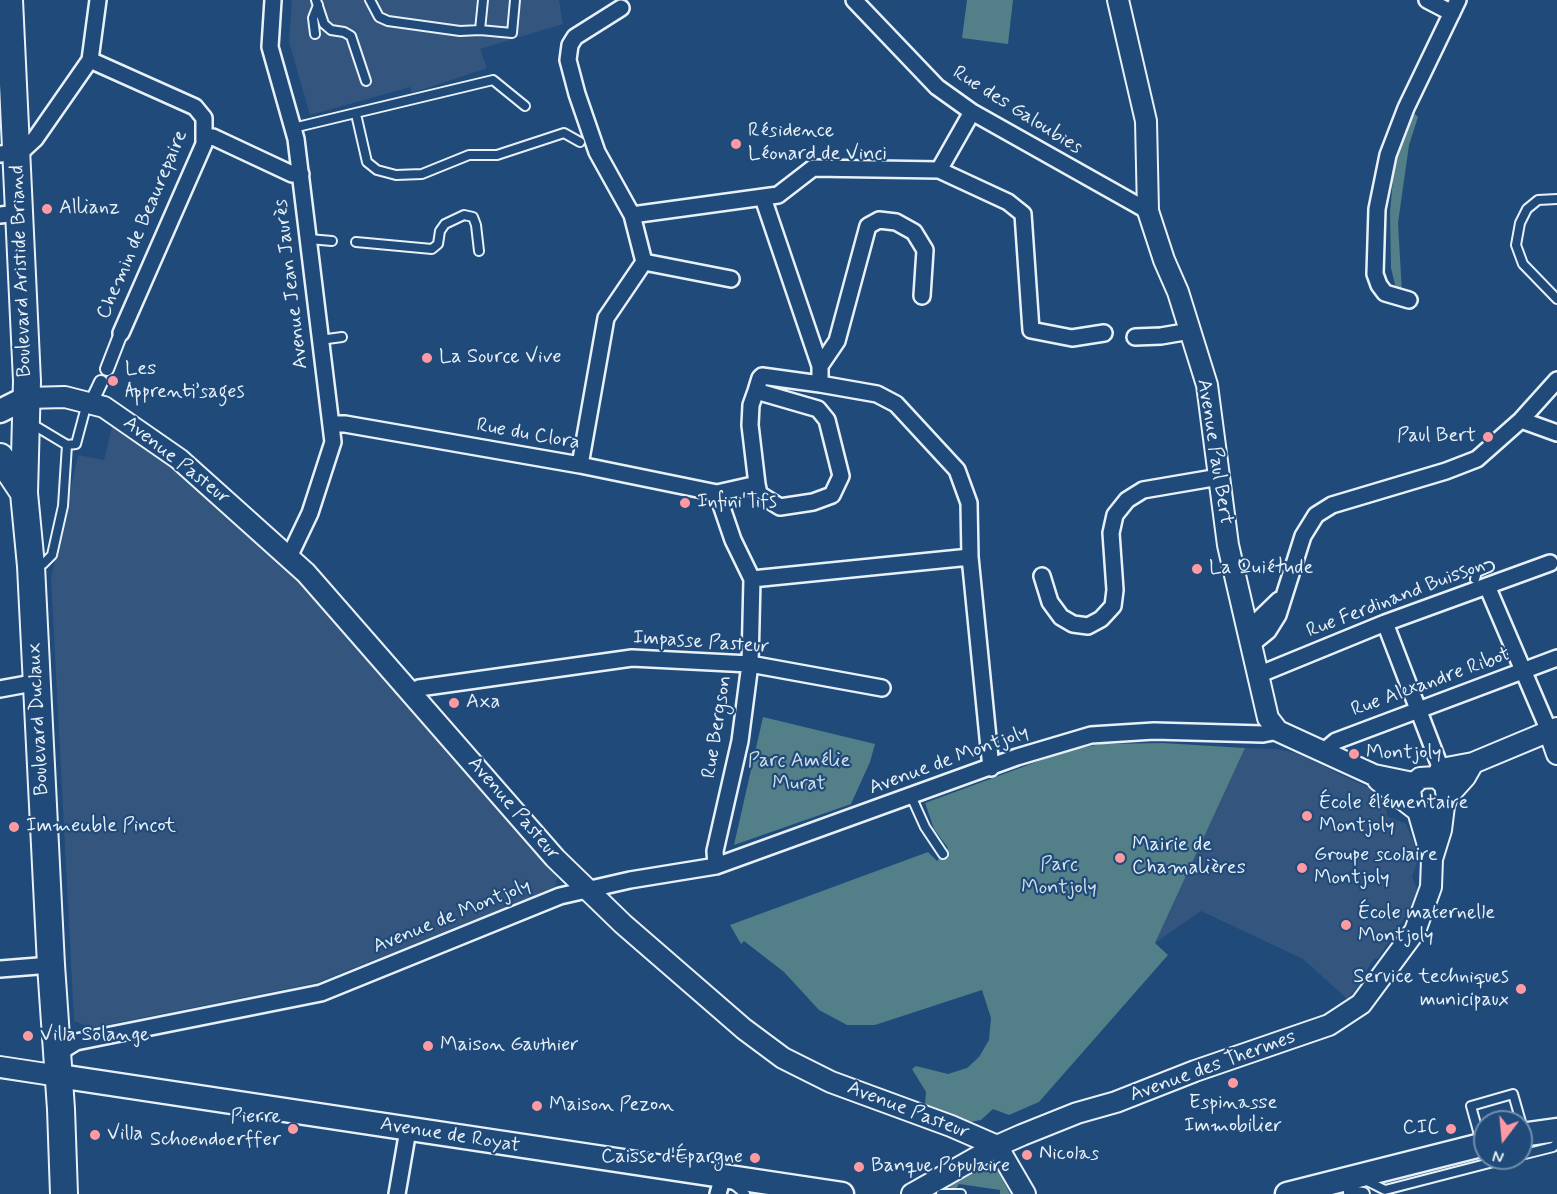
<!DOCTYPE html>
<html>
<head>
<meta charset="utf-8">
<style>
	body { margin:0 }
	#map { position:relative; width:1557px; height:1194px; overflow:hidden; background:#1f4a7a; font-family:Mynerve,sans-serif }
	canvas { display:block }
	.north { position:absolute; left:1473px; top:1110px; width:60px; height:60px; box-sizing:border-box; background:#1f4a7a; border:2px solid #6f8dac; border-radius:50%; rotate:196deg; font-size:16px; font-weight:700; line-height:24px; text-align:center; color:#e8f1f8 }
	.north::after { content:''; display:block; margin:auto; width:21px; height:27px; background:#ff9aa2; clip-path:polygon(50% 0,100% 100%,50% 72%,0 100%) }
</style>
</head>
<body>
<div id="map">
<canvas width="1557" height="1194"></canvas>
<div class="north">N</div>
</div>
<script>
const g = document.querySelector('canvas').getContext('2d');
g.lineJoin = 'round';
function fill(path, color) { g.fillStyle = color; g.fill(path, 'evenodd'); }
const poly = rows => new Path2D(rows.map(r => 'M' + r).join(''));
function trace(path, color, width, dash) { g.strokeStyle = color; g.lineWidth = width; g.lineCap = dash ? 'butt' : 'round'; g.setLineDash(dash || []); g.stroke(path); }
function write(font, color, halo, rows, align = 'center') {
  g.font = font + ' Mynerve,sans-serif'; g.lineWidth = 4.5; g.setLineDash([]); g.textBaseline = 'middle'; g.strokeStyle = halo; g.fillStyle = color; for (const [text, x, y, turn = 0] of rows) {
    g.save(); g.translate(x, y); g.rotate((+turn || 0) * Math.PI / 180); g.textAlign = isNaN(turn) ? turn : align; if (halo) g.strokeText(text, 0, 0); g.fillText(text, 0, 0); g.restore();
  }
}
const built = poly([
	[292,0,559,0,563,24,480,49,487,68,412,93,410,87,310,115,289,42],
	[113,423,179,472,292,573,557,877,555,888,316,983,91,1028,74,1021,51,578,78,455,104,460],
	[1245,748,1277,749,1296,753,1371,789,1385,799,1387,816,1406,824,1413,840,1418,860,1412,877,1417,889,1412,906,1378,958,1374,959,1364,974,1364,980,1347,999,1303,959,1201,911,1155,943]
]);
const green = poly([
	[967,0,1013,0,1008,44,962,38],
	[1415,114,1418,117,1409,145,1398,223,1402,292,1396,289,1391,268,1390,212,1394,168,1402,133,1410,118],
	[763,717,875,744,870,762,851,804,734,845],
	[1163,743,1245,748,1155,943,1168,955,1039,1102,1009,1115,993,1109,981,1120,970,1122,925,1104,926,1092,912,1069,916,1066,948,1074,967,1068,979,1057,989,1040,991,1018,982,990,875,1025,847,1025,819,1010,784,972,744,941,741,944,730,925,928,852,937,861,948,848,934,829,925,803,1066,751,1101,744],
	[986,1167,998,1171,1010,1194,1000,1194,1000,1190,959,1184,956,1189,948,1187]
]);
const service = poly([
	[316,0,324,24,331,30,344,32,351,36,366,81],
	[370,0,379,17,388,21,460,31,480,30],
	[483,0,480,30,512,33,515,0],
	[315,34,313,18,318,5],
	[356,114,367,162,377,170,396,175,422,174,469,155,497,155,564,133,580,142],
	[293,128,493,80,525,106],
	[1557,199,1538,200,1527,209,1520,223,1516,245,1523,264,1557,299],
	[309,239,332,241],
	[356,242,432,249,438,244,440,231,445,224,464,215,473,217,476,225,479,251],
	[320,340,342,337],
	[30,426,37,427,67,445,76,444,87,403],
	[34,565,43,564,52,555,63,506,67,445],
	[1475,579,1477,572,1489,567],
	[911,796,925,827,943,854],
	[1481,1142,1471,1106,1513,1094,1521,1122],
	[1521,1155,1553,1147,1557,1143],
	[1365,1180,1385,1190,1509,1158],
	[734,1185,745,1194],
	[941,1194,961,1194]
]);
const pedestrian = poly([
	[107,369,121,333],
	[91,403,101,382],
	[1350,1192,1363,1194]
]);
const minor = poly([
	[273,0,270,47,296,139,333,442,310,513,289,557],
	[854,0,937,87,972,112,1148,211],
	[1427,0,1452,13],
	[90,60,195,107,204,118,204,144,121,333],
	[206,138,213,137,292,174,301,174],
	[0,154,22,151,35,139,90,60,98,0],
	[939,170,1008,202,1023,214,1031,330,1072,338,1104,333],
	[763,198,820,366,820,384,877,394,896,404,957,470,969,503,970,557,991,768],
	[0,215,19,213],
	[632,215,778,195,813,168,939,170,972,112],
	[644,262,731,279],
	[1409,300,1385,293,1379,285,1375,274,1377,209,1388,155,1406,108,1458,0],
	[1135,337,1161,336,1190,331],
	[820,366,837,341,868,226,879,220,896,222,914,232,925,250,922,296],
	[756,391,818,409,827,420,841,476,832,495,813,502,780,507,759,494,757,484,750,425,751,405,756,391,760,378,762,376,820,384],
	[1521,420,1557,433],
	[331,424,345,424,580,465,717,493,757,484],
	[580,465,606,318,644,262,632,215,597,152,577,94,568,60,570,45,575,37,621,8],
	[1042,576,1050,602,1061,617,1073,624,1088,626,1101,619,1113,606,1115,590,1111,533,1115,515,1127,500,1143,490,1219,477],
	[752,579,970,557],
	[1487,586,1549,731],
	[1385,623,1441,769],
	[1248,630,1279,600],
	[1252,644,1268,631,1278,615,1303,536,1316,515,1332,505,1446,471,1477,459,1521,420,1557,380],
	[1258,675,1385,623,1550,563],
	[0,689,38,682],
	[410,692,419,688,632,658,750,664,882,688],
	[1323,752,1336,741,1557,658],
	[716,866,715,851,740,741,750,664,752,579,733,540,717,493],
	[0,969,51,965],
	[58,1053,76,1042,321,993,560,896,630,880,716,866,1017,757,1091,735,1154,731,1263,734,1278,731],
	[397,1194,408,1130],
	[718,1194,723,1176]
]);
const tertiary = poly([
	[1118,0,1146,121,1148,211,1164,260,1178,292,1207,385,1228,545,1268,718,1278,731,1374,775,1413,783],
	[26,398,65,397,104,407,179,459,306,573,555,858,623,924,744,1029,783,1058,831,1082,951,1126,997,1146,1025,1194],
	[1549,731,1557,754],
	[1436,777,1441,769,1473,763,1557,728],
	[1378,780,1418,811,1429,814,1444,806,1447,797,1445,785,1436,777,1420,778,1410,788,1412,806],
	[1447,797,1465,777,1473,763],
	[1418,811,1432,859],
	[0,1067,59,1076],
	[912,1194,997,1146,1022,1135,1077,1113,1116,1102,1195,1071,1329,1025,1361,1004,1415,931,1431,887,1432,859,1441,830,1444,806]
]);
const secondary = poly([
	[0,411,26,398],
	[59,1076,842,1194],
	[1521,1135,1557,1130],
	[1287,1194,1485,1144]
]);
const primary = poly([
	[9,0,27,381,24,493,31,566,51,965,61,1109,64,1194],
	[0,457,24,493]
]);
const markers = [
	[736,144,6,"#ff9aa2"],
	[47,209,6,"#ff9aa2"],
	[427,358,6,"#ff9aa2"],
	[113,381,6,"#ff9aa2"],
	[1488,437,6,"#ff9aa2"],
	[685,503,6,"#ff9aa2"],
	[1197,569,6,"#ff9aa2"],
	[454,703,6,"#ff9aa2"],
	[1354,754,6,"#ff9aa2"],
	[1307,816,6,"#ff9aa2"],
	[14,827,6,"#ff9aa2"],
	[1120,858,6,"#ff9aa2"],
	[1302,868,6,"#ff9aa2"],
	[1346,925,6,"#ff9aa2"],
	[1521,989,6,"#ff9aa2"],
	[28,1036,6,"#ff9aa2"],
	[428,1046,6,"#ff9aa2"],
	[1233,1083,6,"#ff9aa2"],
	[537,1106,6,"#ff9aa2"],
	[293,1129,6,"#ff9aa2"],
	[1451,1129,6,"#ff9aa2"],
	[95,1135,6,"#ff9aa2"],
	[1027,1155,6,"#ff9aa2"],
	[755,1158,6,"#ff9aa2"],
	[859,1167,6,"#ff9aa2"]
];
const streetNames = [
	["Rue des Galoubies",1017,111,32],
	["Chemin de Beaurepaire",143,225,-67],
	["Boulevard Aristide Briand",22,271,-92],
	["Avenue Jean Jaurès",292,284,-97],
	["Rue du Clora",528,435,10],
	["Avenue Paul Bert",1214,452,81],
	["Avenue Pasteur",176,461,38],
	["Rue Ferdinand Buisson",1396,599,-21],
	["Impasse Pasteur",701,643,4],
	["Rue Alexandre Ribot",1431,683,-20],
	["Boulevard Duclaux",39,719,-93],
	["Rue Bergson",718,727,-81],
	["Avenue de Montjoly",949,761,-20],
	["Avenue Pasteur",513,809,49],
	["Avenue de Montjoly",452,917,-22],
	["Avenue des Thermes",1213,1067,-20],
	["Avenue Pasteur",908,1111,21],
	["Avenue de Royat",450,1136,9]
];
const poiNames = [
	["Résidence",748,132],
	["Léonard de Vinci",748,155],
	["Allianz",59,209],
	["La Source Vive",439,358],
	["Les",125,370],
	["Apprenti’sages",125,393],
	["Paul Bert",1476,437,"right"],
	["Infini'Tifs",697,503],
	["La Quiétude",1209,569],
	["Axa",466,703],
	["Montjoly",1366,754],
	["École élémentaire",1319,804],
	["Montjoly",1319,827],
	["Immeuble Pincot",26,827],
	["Mairie de",1132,846],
	["Chamalières",1132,869],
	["Groupe scolaire",1314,856],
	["Montjoly",1314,879],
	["École maternelle",1358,914],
	["Montjoly",1358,937],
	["Service techniques",1509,978,"right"],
	["municipaux",1509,1001,"right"],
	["Villa Solange",40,1036],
	["Maison Gauthier",440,1046],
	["Espinasse",1233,1104,"center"],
	["Immobilier",1233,1127,"center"],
	["Maison Pezon",549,1106],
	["Pierre",281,1118,"right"],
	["Schoendoerffer",281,1141,"right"],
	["CIC",1439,1129,"right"],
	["Villa",107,1135],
	["Nicolas",1039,1155],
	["Caisse d'Épargne",743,1158,"right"],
	["Banque Populaire",871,1167]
];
const parkNames = [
	["Parc Amélie",799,762],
	["Murat",799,785],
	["Parc",1059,866],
	["Montjoly",1059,889]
];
fill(built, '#34557e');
fill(green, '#527f88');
trace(service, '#e8f1f8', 12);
trace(pedestrian, '#e8f1f8', 16);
trace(minor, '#e8f1f8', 20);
trace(tertiary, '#e8f1f8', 24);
trace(secondary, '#e8f1f8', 27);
trace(primary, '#e8f1f8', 30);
trace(service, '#1f4a7a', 8);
trace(pedestrian, '#1f4a7a', 12);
trace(minor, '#1f4a7a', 15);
trace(tertiary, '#1f4a7a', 20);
trace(secondary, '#1f4a7a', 22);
trace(primary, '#1f4a7a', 26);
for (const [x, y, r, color] of markers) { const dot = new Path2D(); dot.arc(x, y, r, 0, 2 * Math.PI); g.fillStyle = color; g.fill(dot); trace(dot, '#1f4a7a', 2); }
write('20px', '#e8f1f8', '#1f4a7a', streetNames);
write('20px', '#e8f1f8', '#1f4a7a', poiNames, 'left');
write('20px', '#d2e0e7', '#1f4a7a', parkNames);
</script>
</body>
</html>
